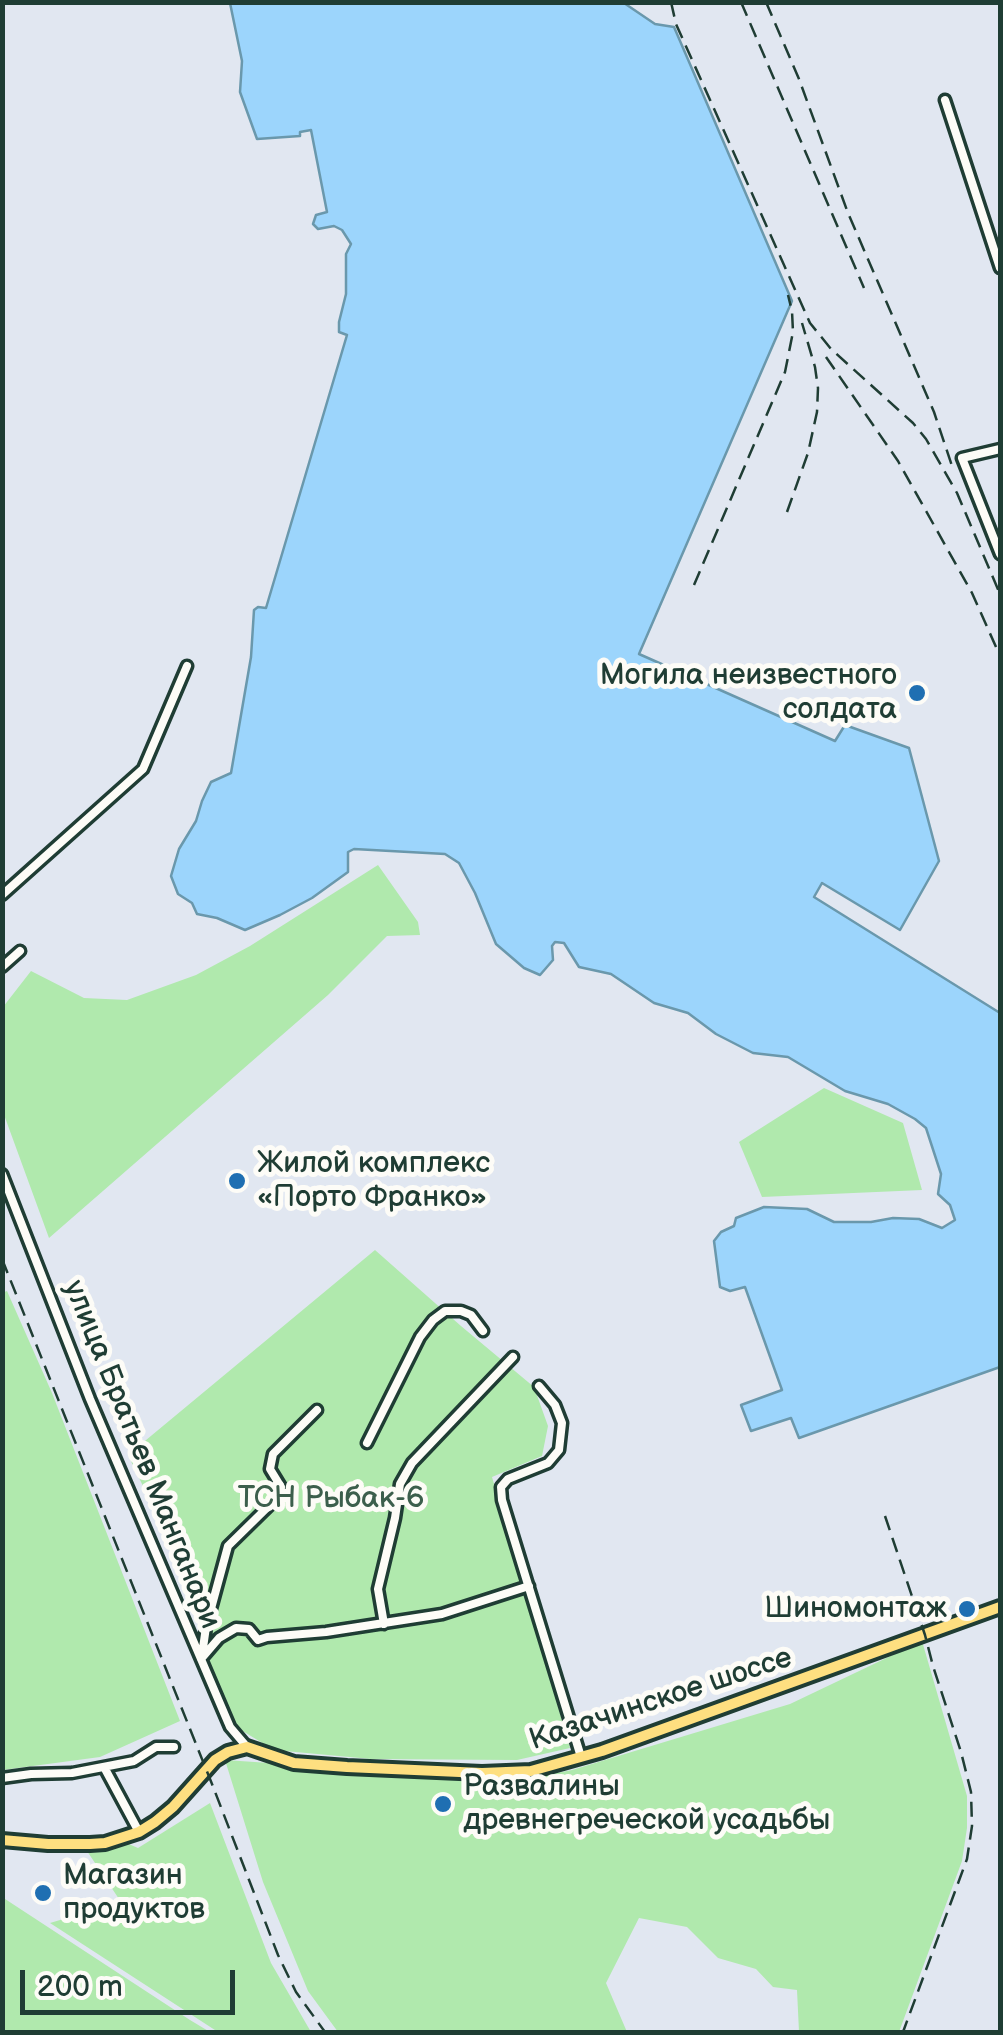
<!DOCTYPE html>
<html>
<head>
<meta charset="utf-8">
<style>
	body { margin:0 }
	#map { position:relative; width:1003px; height:2035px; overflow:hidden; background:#e1e7f1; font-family:"Balsamiq Sans",sans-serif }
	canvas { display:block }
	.frame { position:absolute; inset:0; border:5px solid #1f3d34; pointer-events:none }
	.scale { position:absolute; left:20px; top:1970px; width:215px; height:45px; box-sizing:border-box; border:5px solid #1f3d34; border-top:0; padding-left:12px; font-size:30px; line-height:35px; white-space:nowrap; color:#1f3d34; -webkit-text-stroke:8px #fdfcf7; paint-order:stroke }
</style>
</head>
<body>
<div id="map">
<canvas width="1003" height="2035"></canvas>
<div class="frame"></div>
<div class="scale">200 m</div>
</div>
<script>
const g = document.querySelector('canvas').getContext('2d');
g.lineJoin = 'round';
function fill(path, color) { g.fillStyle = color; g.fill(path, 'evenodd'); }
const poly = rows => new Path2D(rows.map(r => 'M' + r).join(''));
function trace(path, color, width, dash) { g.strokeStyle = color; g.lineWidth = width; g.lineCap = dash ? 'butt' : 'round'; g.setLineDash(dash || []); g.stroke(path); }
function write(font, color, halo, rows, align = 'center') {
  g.font = font + ' "Balsamiq Sans",sans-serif'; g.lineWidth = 10; g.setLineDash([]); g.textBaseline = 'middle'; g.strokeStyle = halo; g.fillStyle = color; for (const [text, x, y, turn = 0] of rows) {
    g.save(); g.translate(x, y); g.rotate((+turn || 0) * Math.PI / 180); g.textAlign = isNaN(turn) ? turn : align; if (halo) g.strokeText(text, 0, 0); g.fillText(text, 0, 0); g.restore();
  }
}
const green = poly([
	[378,865,418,922,420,935,387,936,328,995,49,1238,3,1112,3,1007,31,971,84,998,127,1000,196,975,250,946],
	[824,1088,903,1123,922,1190,762,1197,739,1142],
	[375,1250,461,1326,534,1387,548,1426,542,1456,492,1477,570,1748,517,1760,371,1759,274,1750,236,1727,209,1668,210,1625,128,1455],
	[7,1291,52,1393,180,1721,100,1757,3,1770,2,1293],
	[922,1641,967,1796,967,1828,962,1861,899,2032,799,2032,797,1990,773,1987,756,1969,718,1958,687,1927,639,1918,606,1983,627,2032,338,2032,308,1991,263,1882,225,1760,521,1780,572,1770,790,1704],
	[210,1803,271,1963,311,2032,218,2032,50,1923,121,1902,87,1851,124,1842,138,1848],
	[2,1897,190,2020,210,2032,3,2032]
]);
const water = poly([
	[230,3,624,3,655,24,674,27,792,301,639,654,835,741,845,725,909,748,939,861,900,930,822,883,814,897,1000,1013,1000,1367,799,1438,791,1418,751,1431,741,1405,782,1390,745,1287,730,1291,720,1287,714,1241,721,1232,734,1226,736,1218,764,1207,807,1209,834,1222,871,1222,893,1218,919,1219,942,1228,955,1220,950,1205,938,1194,941,1174,926,1128,915,1119,888,1104,845,1091,788,1057,753,1053,716,1034,688,1013,654,1003,611,974,579,967,564,943,555,942,552,946,553,960,540,975,524,968,496,944,475,893,459,863,445,854,354,849,348,852,348,872,312,898,280,915,245,930,217,918,197,914,192,903,178,894,171,876,179,849,196,821,202,801,211,782,231,773,251,657,254,610,258,607,266,608,347,335,339,332,339,322,346,294,346,254,351,244,342,230,334,226,318,229,313,224,316,215,327,212,311,130,300,132,300,136,257,139,240,92,242,61,230,3]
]);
const minor = poly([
	[945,100,1000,268],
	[1000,449,962,458,1000,554],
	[2,895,143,769,187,666],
	[2,967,20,951],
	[2,1174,90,1399,230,1727,247,1747],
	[539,1386,555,1405,562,1423,559,1450,548,1463,508,1479,501,1487,502,1500,581,1757],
	[367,1443,420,1337,433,1320,445,1311,461,1311,471,1315,483,1331],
	[384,1624,378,1589,395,1518,400,1484,412,1463,513,1357],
	[202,1655,206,1627,228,1546,280,1495,281,1487,270,1469,273,1454,317,1410],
	[201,1659,219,1638,236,1628,249,1629,258,1640,267,1637,326,1632,442,1614,529,1586],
	[104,1767,139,1832],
	[2,1778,31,1774,72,1773,134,1761,156,1747,174,1747]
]);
const major = poly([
	[2,1840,48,1844,90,1844,105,1843,139,1832,155,1822,173,1807,215,1760,228,1752,247,1747,294,1763,347,1767,482,1773,531,1771,602,1751,1000,1607]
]);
const rail = poly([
	[671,2,676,24,810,323,831,349,913,423,926,439,957,493,1000,594],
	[741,2,864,288],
	[766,2,799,79,848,213,934,412,952,466],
	[826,357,898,461,972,593,1000,656],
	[787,512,808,453,817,412,818,388,815,367,802,323],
	[694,585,785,372,793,332,792,311,788,295],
	[2,1259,212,1784,278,1955,296,1992,325,2032],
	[885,1516,925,1635,933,1666,961,1752,971,1792,972,1826,967,1859,903,2032]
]);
const markers = [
	[917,693,10,"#1f6fb2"],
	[237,1181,10,"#1f6fb2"],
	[967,1609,10,"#1f6fb2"],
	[443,1804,10,"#1f6fb2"],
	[43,1893,10,"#1f6fb2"]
];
const poiNames = [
	["Могила неизвестного",897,676,"right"],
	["солдата",897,710,"right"],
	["Жилой комплекс",257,1164],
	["«Порто Франко»",257,1198],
	["Шиномонтаж",947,1609,"right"],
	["Развалины",463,1787],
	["древнегреческой усадьбы",463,1821],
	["Магазин",63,1876],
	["продуктов",63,1910]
];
const streetNames = [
	["улица Братьев Манганари",141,1455,68],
	["Казачинское шоссе",661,1700,-18]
];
const parkNames = [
	["ТСН Рыбак-6",331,1499]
];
fill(green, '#b0e9ad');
fill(water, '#9cd5fc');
trace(water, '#6a98ac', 2.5);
trace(minor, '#1f3d34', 15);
trace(major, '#1f3d34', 18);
trace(minor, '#fdfcf7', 8);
trace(major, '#fedf80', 10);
trace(rail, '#1f3d34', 2.5, [15, 8]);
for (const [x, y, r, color] of markers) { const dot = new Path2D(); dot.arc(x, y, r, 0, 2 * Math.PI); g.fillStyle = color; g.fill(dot); trace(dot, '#fdfcf7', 4); }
write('30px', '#1f3d34', '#fdfcf7', poiNames, 'left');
write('30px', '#1f3d34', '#fdfcf7', streetNames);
write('30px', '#3c5f4c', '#fdfcf7', parkNames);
</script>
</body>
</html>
